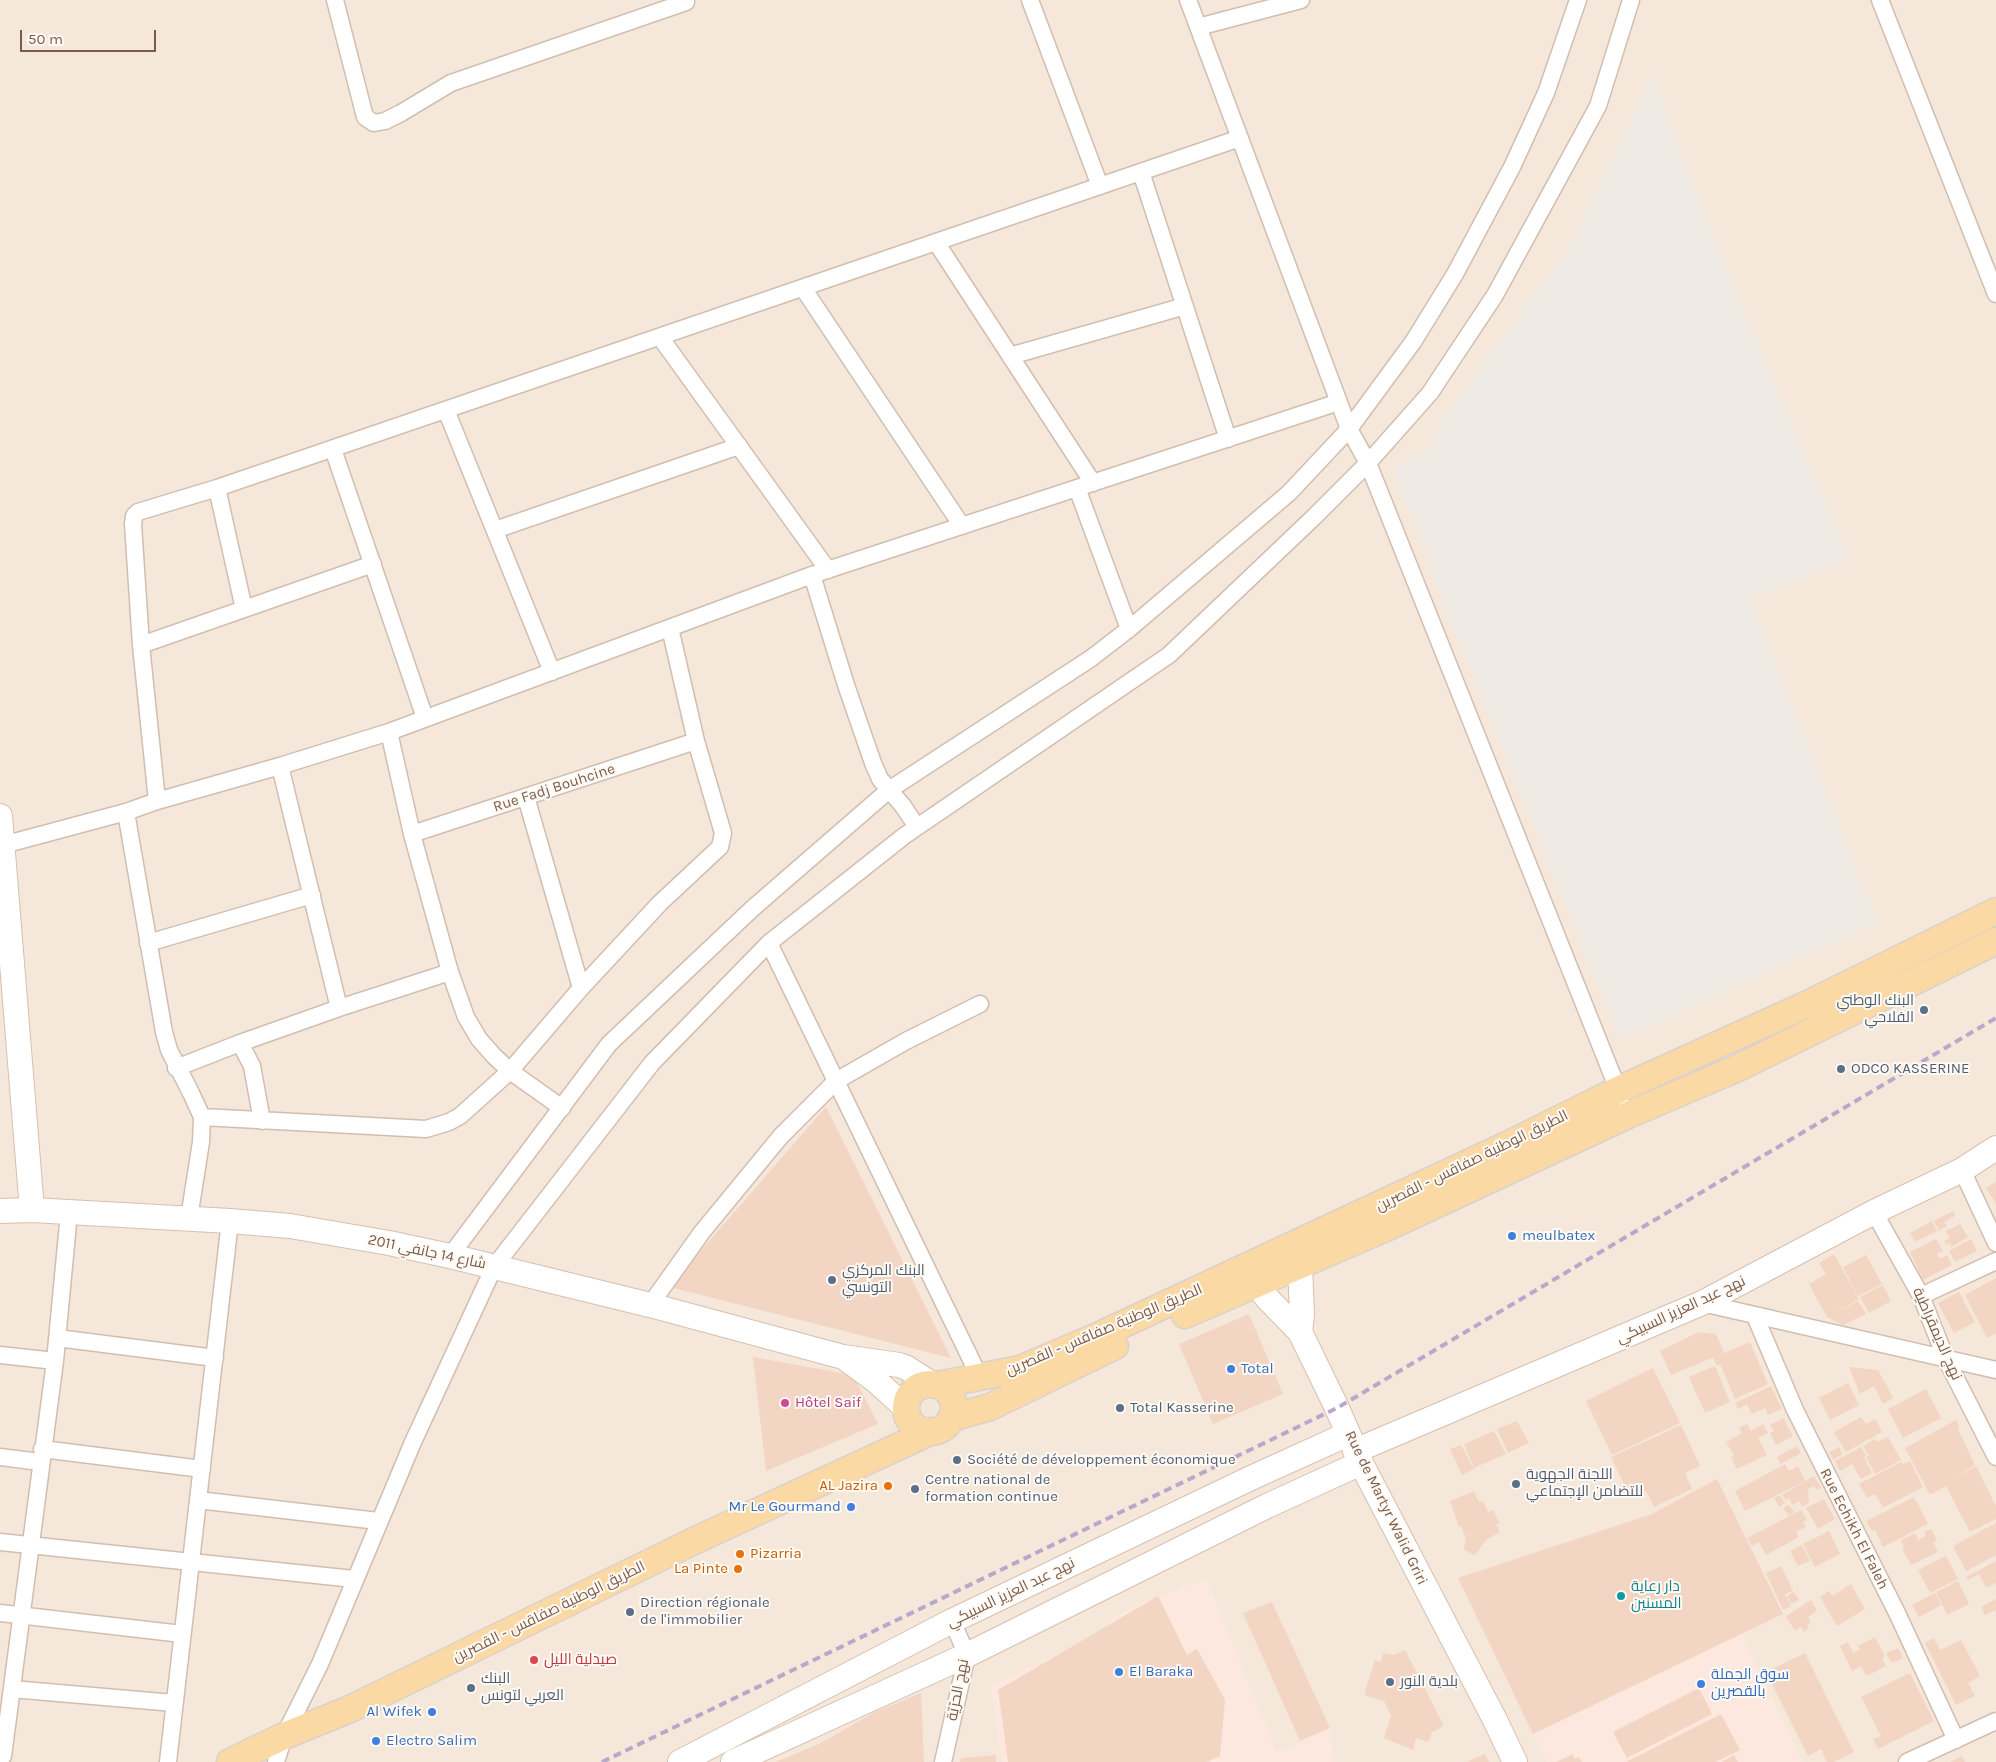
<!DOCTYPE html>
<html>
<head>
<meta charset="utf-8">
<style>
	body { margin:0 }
	#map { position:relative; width:1996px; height:1762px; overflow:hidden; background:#fdf6ec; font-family:Karla,sans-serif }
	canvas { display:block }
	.scale { position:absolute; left:20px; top:30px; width:136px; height:22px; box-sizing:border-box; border:2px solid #7a5c4d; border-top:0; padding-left:6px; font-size:15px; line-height:18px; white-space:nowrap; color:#7a5c4d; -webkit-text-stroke:4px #fffaf3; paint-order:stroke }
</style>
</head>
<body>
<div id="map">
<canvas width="1996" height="1762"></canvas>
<div class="scale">50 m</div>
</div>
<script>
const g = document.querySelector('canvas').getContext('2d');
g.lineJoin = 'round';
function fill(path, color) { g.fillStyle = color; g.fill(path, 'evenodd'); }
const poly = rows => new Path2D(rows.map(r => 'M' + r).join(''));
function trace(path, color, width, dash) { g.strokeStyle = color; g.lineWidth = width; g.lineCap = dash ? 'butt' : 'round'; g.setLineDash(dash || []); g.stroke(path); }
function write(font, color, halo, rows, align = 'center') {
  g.font = font + ' Karla,Cairo,sans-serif'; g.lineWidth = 4; g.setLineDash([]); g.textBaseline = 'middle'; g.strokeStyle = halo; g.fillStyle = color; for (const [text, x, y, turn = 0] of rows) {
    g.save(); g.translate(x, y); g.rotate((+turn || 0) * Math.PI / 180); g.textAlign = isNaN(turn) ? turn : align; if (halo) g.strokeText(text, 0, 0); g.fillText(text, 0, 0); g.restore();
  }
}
const residential = poly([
	[0,0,1996,0,1996,1762,0,1762]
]);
const commercial = poly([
	[1206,1579,1277,1753,1330,1728,1333,1762,1002,1762,991,1686,1110,1629,1106,1621,1158,1596],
	[1741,1634,1803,1762,1547,1762,1533,1734]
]);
const industrial = poly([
	[1652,75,1703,211,1801,447,1850,559,1750,598,1877,922,1621,1039,1498,738,1428,564,1431,559,1395,477,1398,466,1405,459,1434,445,1435,430,1572,243]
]);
const building = poly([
	[826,1107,951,1358,669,1287],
	[1996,1182,1996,1204,1986,1188],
	[1953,1211,1955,1216,1944,1222,1947,1226,1939,1230,1934,1221],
	[1932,1221,1937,1231,1915,1242,1910,1233],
	[1960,1224,1968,1237,1951,1247,1949,1243,1946,1245,1944,1241,1950,1238,1946,1231],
	[1936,1239,1943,1251,1937,1254,1940,1259,1947,1255,1952,1265,1923,1280,1910,1252],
	[1971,1239,1977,1251,1955,1262,1949,1251],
	[1834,1254,1859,1299,1833,1313,1858,1301,1866,1314,1843,1325,1827,1317,1809,1284,1826,1274,1819,1263],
	[1866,1255,1882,1284,1858,1296,1843,1267],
	[1996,1278,1996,1333,1987,1338,1965,1295],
	[1883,1285,1891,1301,1869,1313,1860,1297],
	[1959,1292,1975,1322,1954,1333,1938,1303],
	[1249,1314,1283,1394,1213,1424,1179,1344],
	[1699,1332,1716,1334,1724,1353,1671,1375,1660,1351],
	[1750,1342,1768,1384,1735,1399,1720,1364,1717,1366,1713,1358],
	[753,1357,853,1375,878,1424,766,1471],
	[1715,1366,1730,1402,1705,1413,1689,1377],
	[1849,1367,1878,1370,1893,1398,1883,1404,1874,1386,1860,1394],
	[1653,1368,1680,1423,1612,1455,1586,1401],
	[1848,1383,1859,1405,1830,1420,1819,1398],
	[1771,1386,1782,1409,1768,1415,1765,1408,1752,1414,1747,1404,1738,1409,1735,1403],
	[1926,1389,1941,1418,1903,1438,1888,1409],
	[1861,1417,1866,1424,1875,1419,1882,1432,1846,1452,1834,1432],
	[1783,1418,1793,1436,1776,1445,1770,1433,1774,1431,1770,1425],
	[1956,1420,1959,1425,1958,1429,1975,1465,1953,1478,1976,1466,1996,1506,1996,1519,1970,1532,1946,1486,1930,1495,1905,1448],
	[1517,1421,1529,1443,1508,1453,1497,1429],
	[1747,1424,1751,1431,1763,1424,1768,1433,1758,1438,1767,1455,1737,1469,1731,1457,1734,1456,1726,1442,1742,1433,1739,1428],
	[1681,1425,1700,1466,1685,1473,1692,1489,1654,1507,1646,1491,1631,1498,1611,1457],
	[1494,1431,1506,1454,1474,1468,1464,1444],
	[1888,1437,1901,1460,1875,1474,1866,1457,1869,1456,1863,1446,1875,1439,1877,1442],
	[1461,1445,1474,1469,1462,1475,1450,1449],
	[1797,1446,1801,1453,1780,1464,1777,1457],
	[1839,1447,1843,1454,1833,1460,1829,1452],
	[1861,1447,1866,1456,1864,1457,1872,1473,1861,1479,1852,1464,1840,1471,1835,1461],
	[1910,1461,1923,1487,1883,1508,1875,1494,1867,1498,1859,1484,1901,1462,1903,1464],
	[1785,1464,1789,1471,1798,1466,1805,1481,1745,1511,1735,1491],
	[1814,1476,1821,1487,1817,1490,1814,1486,1808,1489,1809,1502,1802,1507,1799,1501,1793,1505,1789,1498,1786,1500,1782,1495],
	[1717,1479,1783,1614,1533,1734,1458,1578,1652,1514],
	[1474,1491,1479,1502,1483,1501,1488,1512,1493,1510,1500,1523,1496,1524,1500,1532,1486,1540,1475,1555,1464,1550,1466,1538,1461,1526,1459,1527,1450,1501],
	[1780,1495,1785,1503,1779,1507,1774,1498],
	[1914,1497,1928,1524,1883,1547,1875,1530,1872,1531,1866,1521],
	[1824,1499,1835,1519,1818,1529,1806,1508],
	[1789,1505,1794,1512,1789,1516,1783,1508],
	[1801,1510,1807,1520,1803,1522,1806,1527,1796,1532,1799,1537,1766,1555,1759,1542,1752,1546,1747,1538],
	[1996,1523,1996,1555,1966,1571,1953,1546],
	[1931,1529,1937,1540,1933,1542,1938,1552,1911,1565,1902,1549,1904,1548,1901,1540,1915,1533,1918,1540,1926,1536,1924,1532],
	[1829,1531,1840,1554,1815,1567,1803,1544],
	[1802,1545,1810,1561,1798,1566,1790,1551],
	[1946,1556,1958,1579,1930,1593,1918,1570],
	[1996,1561,1996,1583,1986,1588,1979,1574,1968,1580,1966,1577],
	[1781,1566,1793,1591,1785,1594,1791,1606,1783,1610,1766,1573],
	[1958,1581,1969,1604,1947,1615,1936,1592],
	[1851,1584,1865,1609,1837,1626,1820,1597,1829,1591,1832,1596],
	[1794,1592,1799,1600,1791,1604,1787,1596],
	[1935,1593,1941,1605,1919,1617,1912,1605],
	[1158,1596,1187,1655,1197,1649,1225,1700,1220,1756,1207,1762,1008,1762,998,1690],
	[1996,1599,1996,1610,1985,1615,1981,1607],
	[1811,1600,1817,1611,1808,1617,1811,1622,1807,1625,1809,1628,1804,1632,1801,1627,1795,1631,1786,1616],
	[1272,1602,1330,1728,1300,1741,1243,1613],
	[1875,1637,1885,1656,1882,1658,1886,1666,1866,1676,1861,1666,1852,1671,1840,1646,1848,1642,1853,1653,1860,1650,1858,1646],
	[1934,1638,1940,1650,1961,1640,1980,1676,1968,1683,1975,1696,1956,1705,1925,1643],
	[1898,1648,1903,1658,1891,1663,1886,1653],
	[1405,1650,1444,1726,1432,1732,1429,1742,1416,1738,1413,1750,1384,1738,1391,1716,1384,1701,1364,1695,1375,1660,1381,1662,1383,1653,1394,1655],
	[1805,1653,1854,1752,1834,1762,1827,1762,1821,1749,1808,1756,1766,1672],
	[1910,1673,1934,1721,1878,1749,1873,1739,1881,1736,1861,1697],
	[1699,1688,1712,1714,1627,1758,1613,1732],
	[921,1693,924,1762,776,1762,821,1743,875,1712],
	[1721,1714,1740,1750,1716,1762,1626,1762],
	[1485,1754,1489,1762,1467,1762],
	[1573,1754,1575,1759,1579,1757,1582,1762,1556,1762],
	[996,1755,996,1762,960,1762,961,1758],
	[1734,1755,1738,1762,1721,1762],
	[1962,1756,1965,1762,1950,1762]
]);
const street = poly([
	[335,0,365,117,374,123,385,121,401,113,451,83,686,2],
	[1030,0,1100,186],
	[1188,0,1349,429,1368,463,1621,1097],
	[1880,0,1996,294],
	[1198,27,1301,0],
	[1141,172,1228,439],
	[936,242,1093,483],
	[803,288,962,526],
	[660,337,828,570],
	[1010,356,1185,306],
	[446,410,552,672],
	[333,449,425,718],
	[217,488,244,609],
	[1077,488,1129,629],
	[495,530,739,446],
	[812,575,846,685,873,763,880,779,903,806,917,827],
	[141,645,373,564],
	[389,732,412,834,450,972,466,1017,479,1039,494,1056,510,1071,562,1108],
	[280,766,339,1008],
	[526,797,581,988],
	[157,801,141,645,133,524,134,516,138,512,217,488,1240,138],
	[126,812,164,1032,169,1050,191,1093,202,1117,201,1142,189,1218],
	[412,834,696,741],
	[3,845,126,812,157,801,280,766,389,732,812,575,1339,402],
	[148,943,312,895],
	[769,943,980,1378],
	[240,1043,252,1066,262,1121],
	[176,1068,240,1043,339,1008,450,972],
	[202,1117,426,1129,449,1122,460,1116,510,1071,581,988,660,903,720,847,723,833,696,741,670,628],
	[1962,1170,1996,1243],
	[1874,1212,1921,1296,1946,1359,1996,1457],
	[450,1256,609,1044,753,908,889,790,1090,659,1129,629,1289,493,1349,429,1413,342,1455,274,1512,167,1546,93,1578,0],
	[1921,1296,1996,1261],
	[1702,1303,1996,1370],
	[650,1305,702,1232,781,1136,836,1081,906,1041,980,1004],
	[1755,1316,1795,1410,1897,1613,1956,1740],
	[57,1338,215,1358],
	[0,1355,55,1361],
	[42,1449,202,1469],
	[0,1457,40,1462],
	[198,1500,378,1521],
	[0,1542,354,1579],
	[0,1613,182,1634],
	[12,1689,174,1703],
	[3,1756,55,1361,69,1213],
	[168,1762,230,1221],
	[276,1762,284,1736,320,1664,413,1442,494,1267,652,1063,769,943,904,836,1169,655,1314,517,1368,463,1430,393,1495,295,1598,106,1631,0],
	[943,1762,967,1655,952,1621],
	[1907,1762,1996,1721]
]);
const secondary = poly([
	[0,816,32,1210],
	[0,1211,32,1210,230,1221,290,1226,389,1243,450,1256,650,1305,843,1357,899,1365,907,1368,932,1384],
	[1293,1249,1300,1265,1302,1315,1300,1332,1337,1408,1361,1463,1495,1720,1515,1762],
	[1250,1268,1266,1297,1300,1332],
	[845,1358,875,1380,906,1408],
	[1355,1451,1702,1303,1874,1212,1962,1170,1996,1148],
	[680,1762,952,1621,1251,1478,1348,1434],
	[733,1762,967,1655,1267,1506,1361,1463]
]);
const primary = poly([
	[1185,1315,1388,1227,1628,1115,1738,1068,1996,941],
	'906 1408a24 24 0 1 1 48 0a24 24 0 1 1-48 0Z',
	[938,1385,1020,1369,1100,1335,1507,1145,1618,1090,1810,1003,1996,911],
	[951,1418,990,1407,1115,1346],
	[230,1762,284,1736,350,1709,696,1540,932,1431]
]);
const rail = poly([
	[602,1762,1337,1408,1996,1018]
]);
const markers = [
	[1924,1010,5,"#5c6f8a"],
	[1841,1069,5,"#5c6f8a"],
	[1512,1236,5,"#3f7fe0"],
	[832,1280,5,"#5c6f8a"],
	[1231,1369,5,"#3f7fe0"],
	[785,1403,5,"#d1479c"],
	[1120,1408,5,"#5c6f8a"],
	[957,1460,5,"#5c6f8a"],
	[1516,1484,5,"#5c6f8a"],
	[888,1486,5,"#e8710a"],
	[915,1489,5,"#5c6f8a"],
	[851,1507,5,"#3f7fe0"],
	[740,1554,5,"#e8710a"],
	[738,1569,5,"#e8710a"],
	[1621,1596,5,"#0f9aa8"],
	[630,1612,5,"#5c6f8a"],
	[534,1660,5,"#e0444e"],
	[1119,1672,5,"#3f7fe0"],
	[1390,1682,5,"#5c6f8a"],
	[1701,1684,5,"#3f7fe0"],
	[471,1688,5,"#5c6f8a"],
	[432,1712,5,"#3f7fe0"],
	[376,1741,5,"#3f7fe0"]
];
const streetNames = [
	["Rue Fadj Bouhcine",554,788,-18],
	["الطريق الوطنية صفاقس - القصرين",1472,1161,-26],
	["شارع 14 جانفي 2011",427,1252,12],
	["نهج عبد العزيز السبيكي",1681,1310,-25],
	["الطريق الوطنية صفاقس - القصرين",1104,1330,-23],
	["نهج الديمقراطية",1937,1334,66],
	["Rue de Martyr Walid Griri",1386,1508,64],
	["Rue Echikh El Faleh",1854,1529,63],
	["نهج عبد العزيز السبيكي",1011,1593,-26],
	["الطريق الوطنية صفاقس - القصرين",549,1612,-26],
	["نهج الحرّيّة",958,1690,-79]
];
const serviceNames = [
	["البنك الوطني",1914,1001,"right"],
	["الفلاحي",1914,1018,"right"],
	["ODCO KASSERINE",1851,1069],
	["البنك المركزي",842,1271],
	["التونسي",842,1288],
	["Total Kasserine",1130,1408],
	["Société de développement économique",967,1460],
	["اللجنة الجهوية",1526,1475],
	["للتضامن الإجتماعي",1526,1492],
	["Centre national de",925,1480],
	["formation continue",925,1497],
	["Direction régionale",640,1603],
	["de l'immobilier",640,1620],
	["البنك",481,1679],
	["العربي لتونس",481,1696],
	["بلدية النور",1400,1682]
];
const shopNames = [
	["meulbatex",1522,1236],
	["Total",1241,1369],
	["Mr Le Gourmand",841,1507,"right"],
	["El Baraka",1129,1672],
	["سوق الجملة",1711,1675],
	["بالقصرين",1711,1692],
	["Al Wifek",422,1712,"right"],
	["Electro Salim",386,1741]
];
const hotelNames = [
	["Hôtel Saif",795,1403]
];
const foodNames = [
	["AL Jazira",878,1486],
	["Pizarria",750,1554,"left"],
	["La Pinte",728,1569]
];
const cultureNames = [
	["دار رعاية",1631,1587],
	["المسنين",1631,1604]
];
const healthNames = [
	["صيدلية الليل",544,1660]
];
fill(residential, '#f5e8da');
fill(commercial, '#fde8e0');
fill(industrial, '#efe9e4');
fill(building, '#f3d5c3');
trace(street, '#d1beb0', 19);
trace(secondary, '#d6c0b0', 26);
trace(primary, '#dad1cd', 29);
trace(street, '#fff', 16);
trace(secondary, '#fff', 24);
trace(primary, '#fbd9a5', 26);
trace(rail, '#b9a8c9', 4, [8, 5]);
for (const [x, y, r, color] of markers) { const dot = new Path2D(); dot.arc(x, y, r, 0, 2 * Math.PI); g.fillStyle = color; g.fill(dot); trace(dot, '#fffaf3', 2); }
write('15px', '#7a5c4d', '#fffaf3', streetNames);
write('15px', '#4e5e75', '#fffaf3', serviceNames, 'left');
write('15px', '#366cbe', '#fffaf3', shopNames, 'left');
write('15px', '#b23c85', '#fffaf3', hotelNames, 'left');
write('15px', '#c56008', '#fffaf3', foodNames, 'right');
write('15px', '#0d838f', '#fffaf3', cultureNames, 'left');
write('15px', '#be3a42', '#fffaf3', healthNames, 'left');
</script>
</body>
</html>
